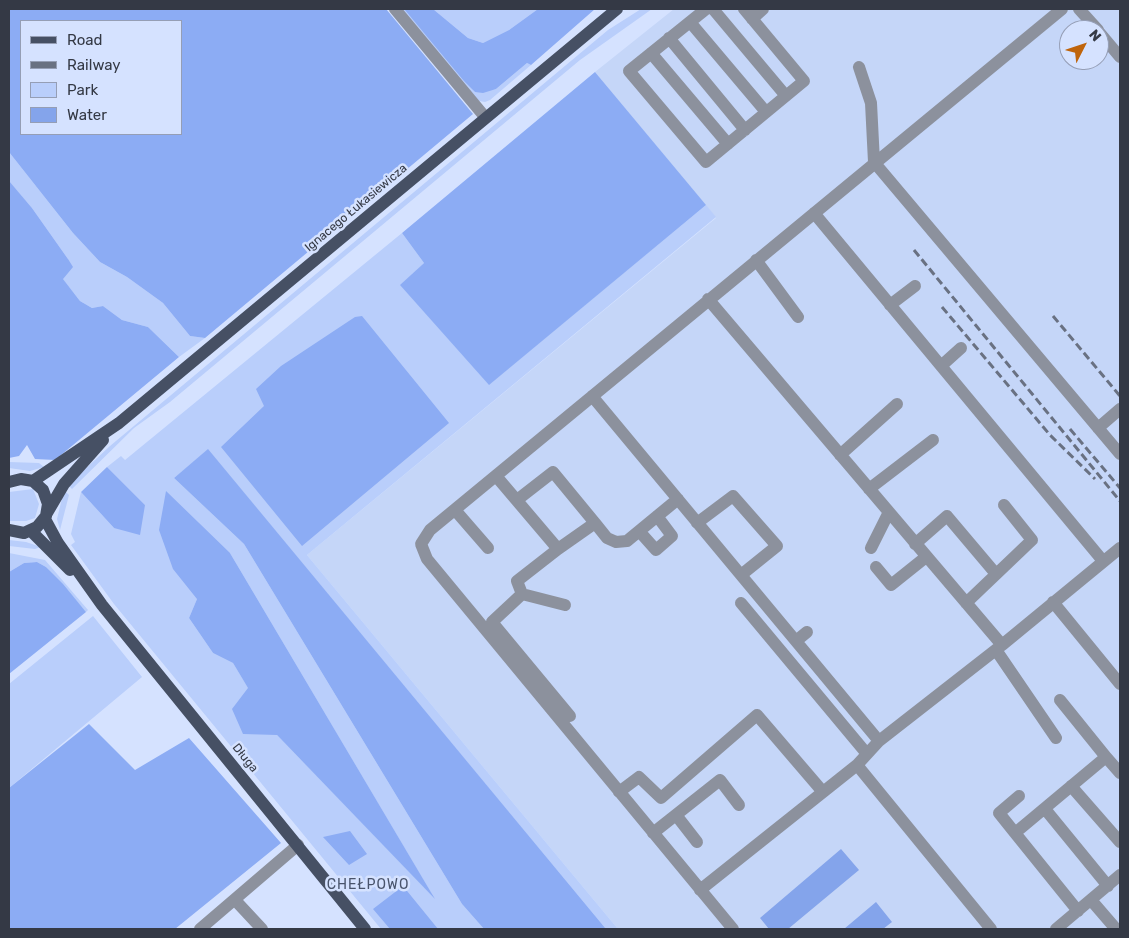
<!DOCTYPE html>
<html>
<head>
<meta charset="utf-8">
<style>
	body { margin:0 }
	#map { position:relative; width:1129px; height:938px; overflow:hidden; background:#d5e2ff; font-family:Rubik,sans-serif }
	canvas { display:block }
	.frame { position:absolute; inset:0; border:10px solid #343945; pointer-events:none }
	.legend { position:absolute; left:20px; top:20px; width:162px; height:115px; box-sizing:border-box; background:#d5e2ff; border:1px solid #959eb5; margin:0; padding:6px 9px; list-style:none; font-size:15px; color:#343945 }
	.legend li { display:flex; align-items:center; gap:10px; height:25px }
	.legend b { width:25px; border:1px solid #959eb5 }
	.north { position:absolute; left:1059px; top:20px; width:50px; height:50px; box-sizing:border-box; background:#d5e2ff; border:1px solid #959eb5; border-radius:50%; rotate:49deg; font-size:14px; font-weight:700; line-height:20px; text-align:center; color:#343945 }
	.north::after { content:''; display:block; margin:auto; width:18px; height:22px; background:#bf640b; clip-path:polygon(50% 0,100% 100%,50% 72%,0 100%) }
</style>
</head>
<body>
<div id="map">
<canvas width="1129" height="938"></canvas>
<div class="frame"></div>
<ul class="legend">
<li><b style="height:6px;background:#465064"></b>Road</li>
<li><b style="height:6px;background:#697182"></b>Railway</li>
<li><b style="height:14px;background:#b9cefb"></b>Park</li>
<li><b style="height:14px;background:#84a4eb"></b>Water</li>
</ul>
<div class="north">N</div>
</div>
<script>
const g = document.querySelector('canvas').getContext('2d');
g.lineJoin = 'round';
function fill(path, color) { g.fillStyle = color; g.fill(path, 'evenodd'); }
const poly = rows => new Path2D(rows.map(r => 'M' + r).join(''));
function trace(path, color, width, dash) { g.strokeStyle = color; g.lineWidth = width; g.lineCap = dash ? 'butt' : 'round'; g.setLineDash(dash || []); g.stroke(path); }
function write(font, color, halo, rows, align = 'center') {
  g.font = font + ' Rubik,sans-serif'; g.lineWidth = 5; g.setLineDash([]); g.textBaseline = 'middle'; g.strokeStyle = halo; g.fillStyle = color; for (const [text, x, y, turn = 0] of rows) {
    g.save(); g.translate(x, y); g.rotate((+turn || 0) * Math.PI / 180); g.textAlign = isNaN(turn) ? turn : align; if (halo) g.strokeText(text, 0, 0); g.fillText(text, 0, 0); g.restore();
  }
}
const built = poly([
	[674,9,1120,9,1120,929,618,929,307,555,716,218,595,72],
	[1069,30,1099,30,1099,60,1069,60]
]);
const green = poly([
	[398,9,404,9,475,92,496,89,527,63,531,65,490,100,485,102,479,101],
	[433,9,538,9,509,30,483,43,468,38],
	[641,9,652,9,580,60,170,402,134,428,72,489,68,485,110,446,608,30],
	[9,152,73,233,100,262,127,277,163,303,190,336,205,338,179,357,148,327,122,320,103,306,92,308,80,301,62,278,68,259,32,208,10,183],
	[706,205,716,217,307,555,618,929,606,929,208,450,174,478,244,544,462,904,484,929,381,929,114,604,71,545,75,542,71,534,81,492,114,528,145,505,107,467,121,456,125,460,402,233,424,263,401,285,489,384],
	[230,553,433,896,277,735,233,663,213,653,189,618,197,599],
	[9,462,39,463,44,467,30,471,9,468],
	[33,489,39,504,35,518,26,521,9,521,9,492],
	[64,490,69,495,60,530,57,519],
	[9,540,26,542,41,547,35,549,9,546],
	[9,553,45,560,88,610,86,612,46,567,37,562,24,563,9,572],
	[93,616,142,677,9,788,9,684]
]);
const forest = poly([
	[9,9,386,9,473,114,205,338,190,336,163,303,127,277,100,262,73,233,9,152],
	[181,21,181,134,21,134,21,21],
	[404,9,433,9,468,38,483,43,509,30,538,9,595,9,531,65,527,63,496,89,483,93,475,92,464,81],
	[595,72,706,205,489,385,400,285,424,263,402,233],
	[9,181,32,208,68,259,73,267,63,279,80,301,92,308,103,306,122,320,148,327,179,357,55,460,35,459,27,445,19,456,9,458],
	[362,316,449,423,302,546,221,447,264,406,256,389,281,366,355,317],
	[208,449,606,929,484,929,462,904,244,544,174,478],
	[107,467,145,505,140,535,114,528,81,492],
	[166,491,230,553,435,899,277,735,243,734,232,709,248,688,233,663,213,653,189,618,197,599,173,569,159,530],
	[37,562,46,567,63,584,86,612,9,674,9,572,24,563],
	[89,724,135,770,189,738,281,843,175,929,9,929,9,788],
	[350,831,367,854,349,865,323,837],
	[403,886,438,929,390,929,373,909]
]);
const water = poly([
	[841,849,859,870,788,929,769,929,760,918],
	[876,902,892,922,883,929,844,929]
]);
const minor = poly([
	[395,9,485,117],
	[706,9,629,71,706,162,804,81,744,9],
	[713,9,786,96],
	[1079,9,1098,30],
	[752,19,763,9],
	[690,22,766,112],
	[1099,32,1120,57],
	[669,38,745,130],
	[651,53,728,144],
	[859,67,871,103,874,162,1120,454],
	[814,213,1103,561],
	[756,260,798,317],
	[708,299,1002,645],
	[890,305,915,286],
	[941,366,961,348],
	[592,396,879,741],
	[1098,428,1120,409],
	[840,455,897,404],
	[496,476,558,549,517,581,522,594,492,622,570,716],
	[869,489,933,440],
	[517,500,553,472,595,523,558,549],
	[455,510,488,548],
	[595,523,607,538,616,542,627,541,678,499],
	[697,523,733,496,777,546,741,575],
	[639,531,656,550,672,536,657,516],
	[915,544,947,516,996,574],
	[871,548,889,512],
	[876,567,891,585,926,557],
	[522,594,565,605],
	[1053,602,1120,684],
	[741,603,867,754],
	[966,603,1032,540,1004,505],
	[796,641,807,632],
	[996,650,1056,738],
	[1060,700,1106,757],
	[857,765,991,929],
	[1071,786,1120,842],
	[619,792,639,777,661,798,757,715,823,792],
	[1045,809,1108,886],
	[676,815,697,842],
	[653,833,720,780,739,805],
	[1015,833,999,813,1019,796],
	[700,890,857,765,879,741,1002,645,1120,548],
	[235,900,262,929],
	[1091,900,1116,929],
	[1078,911,1015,833,1106,757,1120,773],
	[200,929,298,845],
	[733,929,427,559,421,544,430,530,1062,9],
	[1056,929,1120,875]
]);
const major = poly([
	[33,481,119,423,617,9],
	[9,482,21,479,33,481,43,490,48,504,46,516,37,527,24,533,9,530],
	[47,513,64,484,103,440],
	[45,519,58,543,102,605,365,929],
	[31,531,70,570]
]);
const rail = poly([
	[914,250,1120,501],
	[942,307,1050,435,1095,479],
	[1053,316,1120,396],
	[1070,429,1120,488]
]);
const streetNames = [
	["Ignacego Łukasiewicza",356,208,-40],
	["Długa",245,758,51]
];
const neighbourhoodNames = [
	["CHEŁPOWO",368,885]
];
fill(built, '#c5d6f8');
fill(green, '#b9cefb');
fill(forest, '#8cacf4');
fill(water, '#84a4eb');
trace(minor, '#8c919d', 12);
trace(major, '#465064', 12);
trace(rail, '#697182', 3, [8, 4]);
write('12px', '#343945', '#d5e2ff', streetNames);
g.letterSpacing = '1px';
write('14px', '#49546c', '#d5e2ff', neighbourhoodNames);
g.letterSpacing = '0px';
</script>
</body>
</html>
